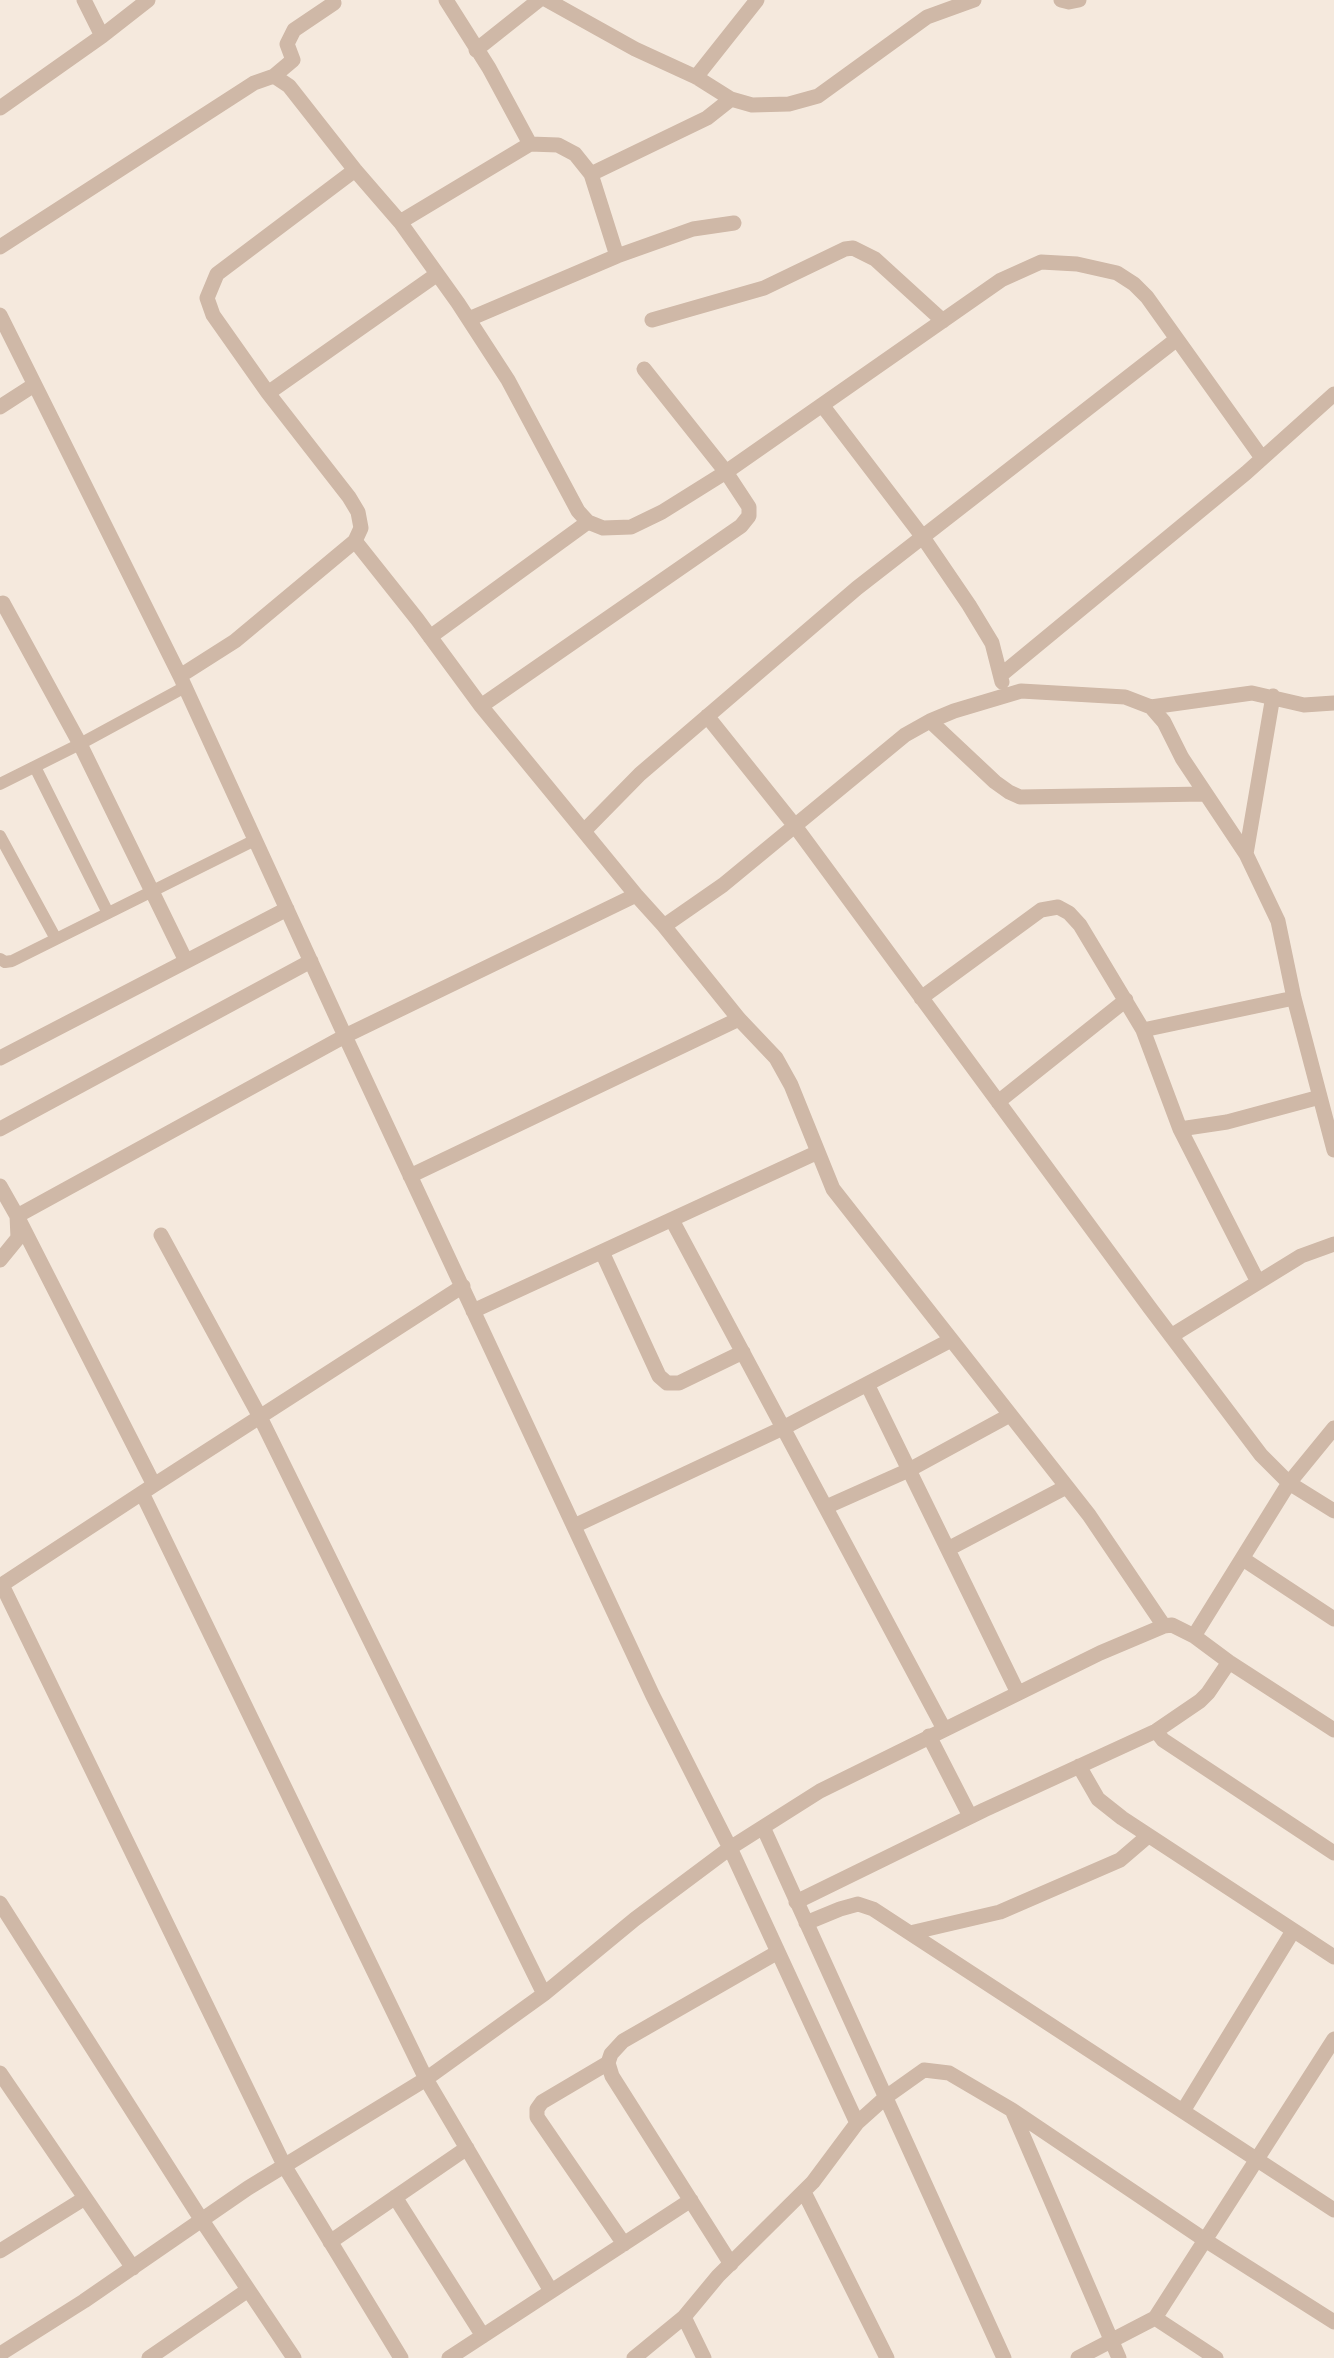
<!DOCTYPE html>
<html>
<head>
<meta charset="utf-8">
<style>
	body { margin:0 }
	canvas { display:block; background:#f5e9dd }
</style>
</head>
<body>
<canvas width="1334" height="2358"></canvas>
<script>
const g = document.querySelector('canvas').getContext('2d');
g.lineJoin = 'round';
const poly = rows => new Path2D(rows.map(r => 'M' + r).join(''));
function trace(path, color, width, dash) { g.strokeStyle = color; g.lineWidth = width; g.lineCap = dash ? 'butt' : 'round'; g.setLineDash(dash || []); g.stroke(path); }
const lane = poly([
	[35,767,108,913],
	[0,784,80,744,185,687],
	[0,836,56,939],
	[0,959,5,962,12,961,255,840]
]);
const street = poly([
	[84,0,102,36],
	[446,0,489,68,530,144],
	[547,0,635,49,696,77,731,99,752,105,789,104,818,96,927,17,974,0],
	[1061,0,1069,2,1079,0],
	[476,50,539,0],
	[274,76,293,60,287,44,294,30,334,3],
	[696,77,757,0],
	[0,108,102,36,148,0],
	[591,174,707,118,731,99],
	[400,222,530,144,558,145,575,154,591,174,617,256],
	[0,247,254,83,274,76,289,86,355,170,400,222,458,303,508,380,578,511,588,522,603,528,631,527,662,512,726,472,1001,280,1041,262,1077,264,1117,273,1134,284,1147,297,1262,458],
	[0,315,180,676,345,1036,653,1696,730,1848,857,2123],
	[469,319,617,256,693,229,734,223],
	[652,320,764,288,845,249,853,248,875,259,943,321],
	[268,393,436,275],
	[822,405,922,536,969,605,992,643,1002,682],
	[0,407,34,385],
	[355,541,417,619,481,706,636,895,664,926,723,885,905,735,930,721,954,711,1021,691,1125,697,1151,707,1164,722,1182,758,1246,854,1278,921,1294,998,1334,1150],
	[0,605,3,603,80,744,186,961],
	[430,637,588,522],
	[1001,675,1246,473,1334,394],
	[180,676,235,641,355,541,361,528,358,512,349,497,268,393,213,315,207,298,217,274,355,170],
	[481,706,741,526,749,516,749,507,726,472,644,369],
	[1151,707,1252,693,1304,705,1334,703],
	[707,716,795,826,1150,1308,1261,1455,1289,1483,1334,1511],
	[930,721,995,782,1009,792,1020,797,1205,794],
	[584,831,640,774,857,588,1177,339],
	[1246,854,1273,696],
	[664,926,739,1019,776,1058,791,1085,833,1189,1089,1515,1164,1626],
	[921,998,1041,910,1058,907,1069,913,1080,925,1143,1030,1180,1129,1258,1282],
	[1143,1030,1294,998],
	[0,1058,287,909],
	[998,1102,1126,1000],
	[0,1129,311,961],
	[1180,1129,1227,1122,1320,1097],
	[410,1176,739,1019],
	[0,1186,17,1216,154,1485],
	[672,1220,944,1729],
	[161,1235,260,1417,544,1994],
	[602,1252,659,1376,667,1383,679,1383,743,1352],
	[0,1260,18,1238,17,1216,345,1036,636,895],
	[473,1311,818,1152],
	[1171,1336,1301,1256,1334,1244],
	[867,1384,1018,1693],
	[142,1493,426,2079,551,2291],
	[826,1507,909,1470,1010,1415],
	[574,1526,783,1428,951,1340],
	[948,1549,1066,1487],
	[1243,1559,1334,1619],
	[2,1585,285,2167,401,2358],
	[0,1586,154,1485,463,1286],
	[1194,1636,1289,1483,1334,1428],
	[1156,1731,1163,1740,1334,1853],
	[929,1736,970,1816],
	[1079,1766,1098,1799,1122,1818,1334,1957],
	[763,1827,1004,2358],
	[796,1902,984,1810,1156,1731,1200,1701,1208,1693,1229,1662],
	[0,1903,201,2219,294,2358],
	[806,1923,840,1909,858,1904,873,1909,1334,2210],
	[910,1933,1000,1912,1120,1860,1148,1836],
	[608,2063,542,2102,537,2109,537,2117,624,2244],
	[0,2073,133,2268],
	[1012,2110,1119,2358],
	[1183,2111,1293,1931],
	[804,2192,887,2358],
	[395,2197,483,2336],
	[330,2242,467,2148],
	[0,2251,85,2198],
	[731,2264,612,2076,608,2063,611,2054,623,2041,778,1952],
	[684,2317,704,2358],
	[1155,2318,1216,2358],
	[0,2354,84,2301,248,2188,426,2079,544,1994,635,1919,730,1848,820,1791,1100,1653,1164,1626,1172,1625,1194,1636,1229,1662,1334,1730],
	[149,2358,248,2290],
	[449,2358,691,2200],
	[634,2358,684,2317,718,2276,813,2182,857,2123,886,2097,924,2070,949,2073,1012,2110,1205,2240,1334,2322],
	[1078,2358,1155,2318,1334,2039]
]);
trace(lane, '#cfb8a7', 12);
trace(street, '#cfb8a7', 15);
</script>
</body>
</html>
